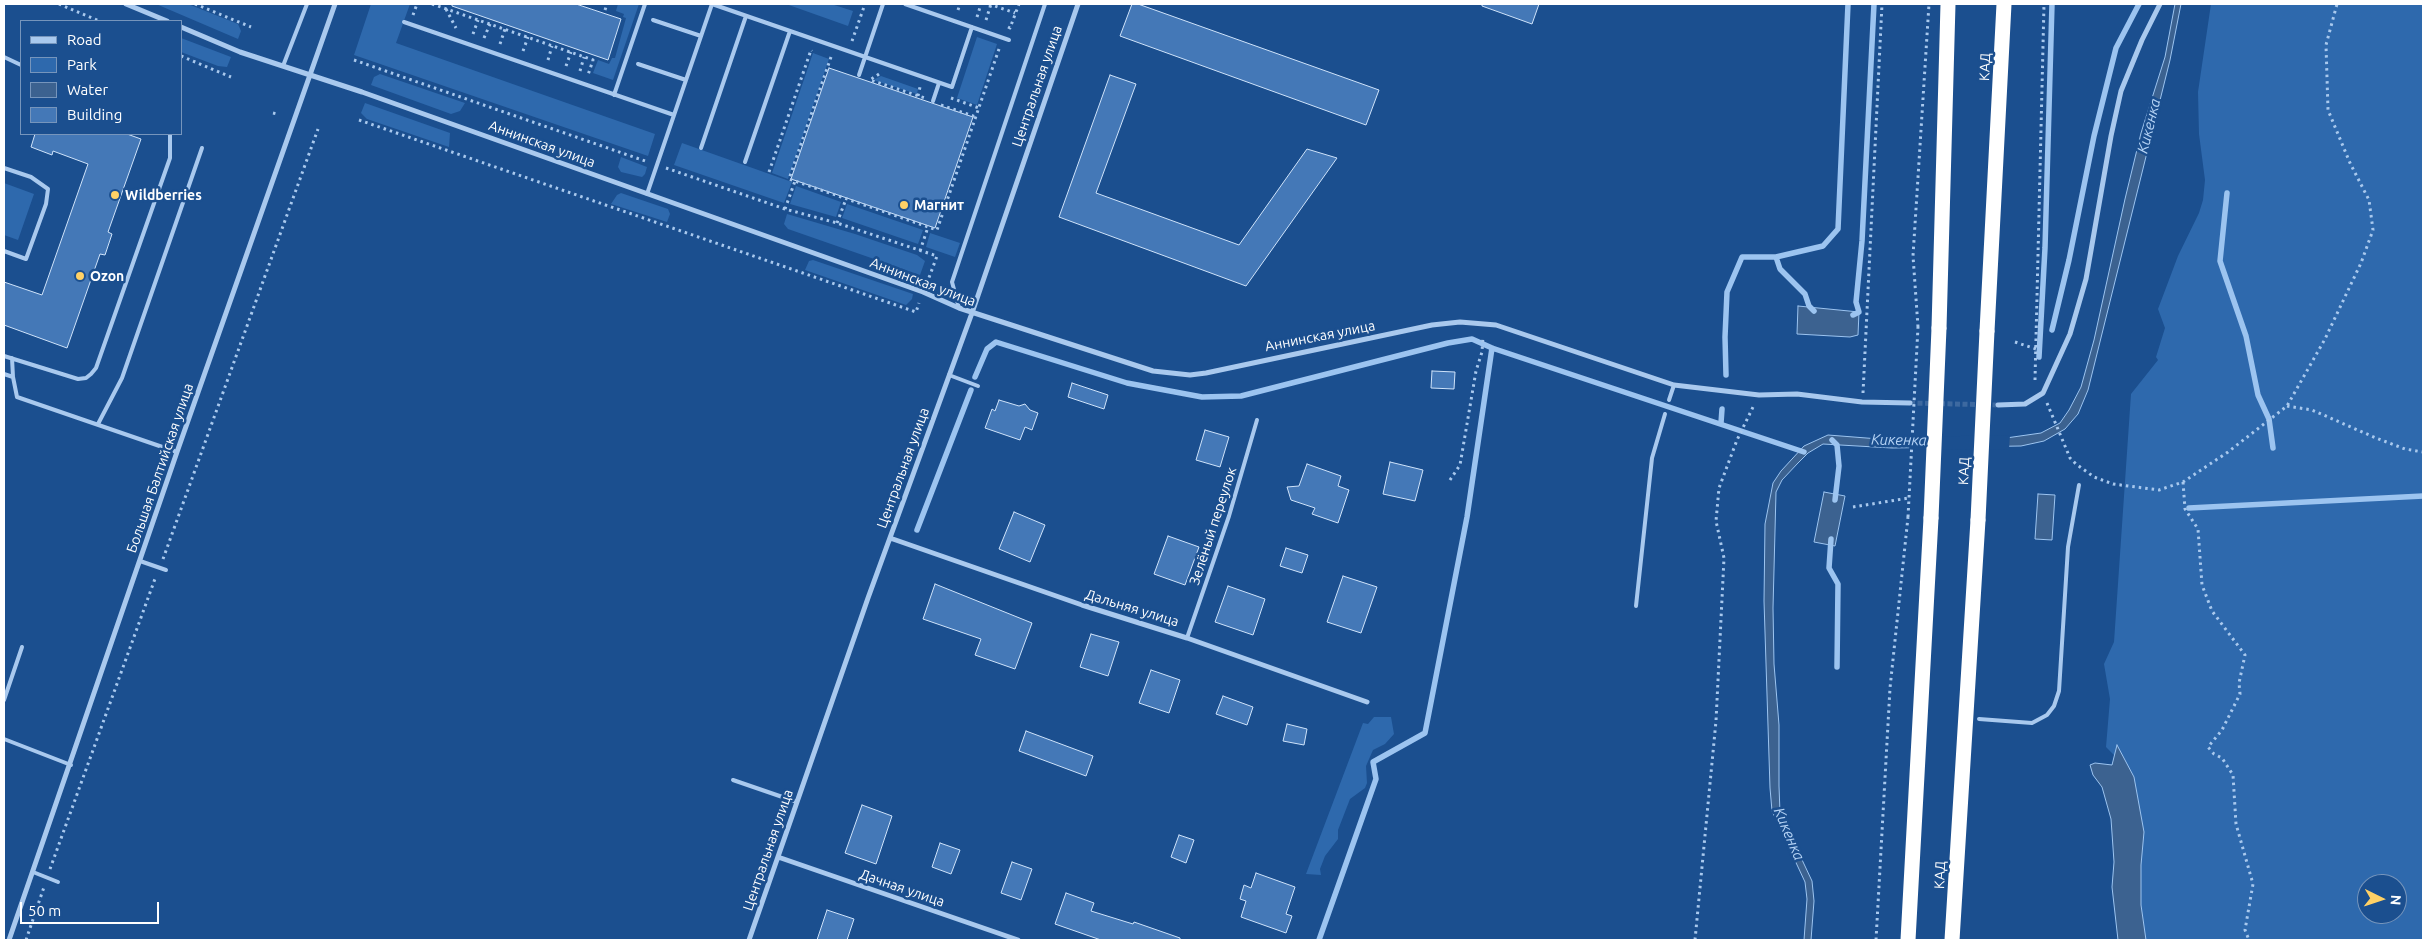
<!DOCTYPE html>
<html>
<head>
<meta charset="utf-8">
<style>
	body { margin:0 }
	#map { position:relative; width:2427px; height:944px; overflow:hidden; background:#1b4f8f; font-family:Ubuntu,sans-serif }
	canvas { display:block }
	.frame { position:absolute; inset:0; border:5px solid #fff; pointer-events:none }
	.legend { position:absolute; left:20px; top:20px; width:162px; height:115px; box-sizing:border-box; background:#1b4f8f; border:1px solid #7695bc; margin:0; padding:6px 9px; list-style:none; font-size:15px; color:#fff }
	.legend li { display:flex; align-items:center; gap:10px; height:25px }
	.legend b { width:25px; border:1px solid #7695bc }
	.north { position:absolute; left:2357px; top:874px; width:50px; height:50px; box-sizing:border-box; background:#1b4f8f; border:1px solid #7695bc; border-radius:50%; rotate:94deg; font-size:14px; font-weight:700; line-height:20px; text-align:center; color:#fff }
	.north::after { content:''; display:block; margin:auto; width:18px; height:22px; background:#ffd166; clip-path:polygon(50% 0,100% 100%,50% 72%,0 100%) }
	.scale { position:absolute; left:20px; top:902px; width:139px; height:22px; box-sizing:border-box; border:2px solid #fff; border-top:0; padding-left:6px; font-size:15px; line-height:18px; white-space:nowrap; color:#fff; -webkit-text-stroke:4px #1b4f8f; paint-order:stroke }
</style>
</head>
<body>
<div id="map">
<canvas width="2427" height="944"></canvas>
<div class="frame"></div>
<ul class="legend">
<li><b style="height:6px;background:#a9c9ee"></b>Road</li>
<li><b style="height:14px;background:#2e69ad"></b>Park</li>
<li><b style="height:14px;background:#3c6290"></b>Water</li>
<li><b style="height:14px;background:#4478b7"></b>Building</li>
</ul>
<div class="north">N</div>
<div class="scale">50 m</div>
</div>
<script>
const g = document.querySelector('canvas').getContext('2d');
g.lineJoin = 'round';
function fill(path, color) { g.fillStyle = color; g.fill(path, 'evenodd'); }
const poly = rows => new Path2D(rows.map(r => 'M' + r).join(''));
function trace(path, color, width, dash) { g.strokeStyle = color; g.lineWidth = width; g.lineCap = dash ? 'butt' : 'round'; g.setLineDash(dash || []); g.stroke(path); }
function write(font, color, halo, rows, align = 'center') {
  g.font = font + ' Ubuntu,sans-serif'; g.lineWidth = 5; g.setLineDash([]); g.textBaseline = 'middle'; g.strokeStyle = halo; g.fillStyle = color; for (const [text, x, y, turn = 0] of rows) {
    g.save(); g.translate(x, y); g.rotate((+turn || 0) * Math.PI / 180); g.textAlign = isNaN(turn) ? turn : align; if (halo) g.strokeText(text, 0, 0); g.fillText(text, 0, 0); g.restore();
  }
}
const green = poly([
	[156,4,188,4,238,24,241,31,238,39],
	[371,4,410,4,396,43,655,134,648,156,354,55],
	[618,4,639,4,613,80,593,73,598,60,609,64,612,58,615,58,626,18,623,17,624,14,616,11],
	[786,4,831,4,853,11,848,26],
	[2211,4,2423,4,2423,940,2144,940,2115,756,2106,747,2110,699,2104,664,2114,642,2131,394,2158,360,2156,357,2165,328,2158,309,2178,256,2199,213,2203,200,2205,180,2199,134,2198,92],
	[2367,884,2397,884,2397,914,2367,914],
	[977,37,997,44,977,105,957,98],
	[181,38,231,57,227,67,218,66,181,52],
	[813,53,829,59,788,179,772,173],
	[380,74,465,103,460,111,451,114,371,85,374,77],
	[881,76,918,89,917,94,873,80],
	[365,103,450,133,449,147,367,119,361,113],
	[682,143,792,182,784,203,674,165],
	[621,157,647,167,645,174,642,177,621,172,618,167],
	[4,183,34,194,18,240,4,235],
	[796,186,841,202,836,217,790,204],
	[621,193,668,209,670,214,667,222,611,204,617,195],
	[847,204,923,230,918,244,842,218],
	[787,214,855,234,917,255,925,261,920,275,788,229,784,224],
	[930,233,960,243,955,257,926,247],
	[813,260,913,294,912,299,906,305,805,270,809,261],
	[1374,717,1391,717,1394,734,1385,744,1373,750,1366,766,1367,783,1365,788,1350,799,1338,830,1338,839,1325,856,1320,869,1321,875,1306,874,1363,723,1368,724]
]);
const water = poly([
	[2175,4,2181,4,2170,60,2088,390,2078,414,2065,429,2044,441,2021,446,1892,448,1823,444,1808,453,1798,463,1782,480,1776,492,1773,608,1774,664,1779,725,1779,786,1780,813,1812,881,1814,901,1811,940,1804,940,1807,899,1805,882,1772,811,1770,788,1764,601,1765,524,1773,483,1781,471,1804,446,1828,435,1892,440,1999,439,2041,433,2060,423,2069,410,2081,387,2094,340,2125,199,2141,133,2165,57,2175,4],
	[1798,306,1859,312,1858,335,1850,337,1797,334,1798,306],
	[1824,492,1845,496,1835,546,1814,542,1824,492],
	[2038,494,2055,495,2052,540,2035,539,2038,494],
	[2117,745,2134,777,2144,832,2141,865,2141,905,2146,940,2118,940,2112,887,2114,862,2111,819,2102,787,2093,775,2090,765,2095,763,2112,765,2117,745]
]);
const pier = poly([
	[2010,435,2009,449,1909,450,1910,437]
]);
const stream = poly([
	[2227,193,2220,261,2246,336,2258,395,2269,419,2273,448],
	[1776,257,1780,269,1805,294,1809,306,1814,311],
	[1853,315,1859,312,1856,302,1862,241,1874,4],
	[2052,330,2069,260,2094,136,2116,48,2139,4],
	[2039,357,2045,248,2052,4],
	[1726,375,1725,337,1727,292,1742,257,1776,257,1823,246,1838,229,1848,4],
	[975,377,987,349,996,342,1127,383,1202,397,1241,396,1448,343,1472,339,1492,348,1804,452],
	[1721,423,1722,409],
	[1832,440,1837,445,1839,466,1835,500],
	[2189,508,2423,496],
	[917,530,971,390],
	[1831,539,1829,568,1838,584,1837,667],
	[1319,940,1376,779,1373,762,1425,733,1467,517,1492,348]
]);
const building = poly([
	[452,4,576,4,621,19,608,60,452,6,452,4],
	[1132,4,1138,4,1379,90,1366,125,1120,36,1132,4],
	[1482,4,1539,4,1532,24,1482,6,1482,4],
	[829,68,973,117,935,228,791,179,829,68],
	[1110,75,1136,84,1096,193,1239,245,1307,149,1337,158,1246,286,1059,217,1110,75],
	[35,134,127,134,141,139,108,232,112,234,105,255,100,254,67,348,4,325,4,282,42,295,88,164,53,151,52,155,31,147,35,134],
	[1432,371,1455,372,1454,389,1431,388,1432,371],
	[1072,383,1108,395,1104,409,1068,397,1072,383],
	[999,400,1019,406,1025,404,1030,410,1038,413,1032,430,1025,427,1020,440,985,428,992,409,995,411,999,400],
	[1205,430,1229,437,1220,467,1196,460,1205,430],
	[1390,462,1423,470,1415,501,1383,494,1390,462],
	[1307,464,1341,476,1338,486,1349,490,1338,523,1312,514,1315,508,1291,500,1287,487,1299,486,1307,464],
	[1014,512,1045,525,1030,562,999,549,1014,512],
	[1168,536,1199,547,1185,585,1154,574,1168,536],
	[1286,548,1308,555,1302,573,1280,566,1286,548],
	[1343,576,1377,587,1361,633,1327,622,1343,576],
	[935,584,1032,623,1015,669,975,655,981,639,923,619,935,584],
	[1228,586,1265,599,1253,635,1215,622,1228,586],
	[1091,634,1119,642,1108,676,1080,667,1091,634],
	[1151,670,1180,680,1169,713,1139,703,1151,670],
	[1223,696,1253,707,1247,725,1216,714,1223,696],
	[1287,724,1307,729,1304,745,1283,741,1287,724],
	[1026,731,1093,756,1086,776,1019,751,1026,731],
	[862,805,892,816,876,864,845,853,862,805],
	[1179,835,1194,840,1186,863,1171,857,1179,835],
	[940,843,960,850,951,874,932,867,940,843],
	[1012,862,1032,869,1021,900,1001,893,1012,862],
	[1256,873,1295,887,1286,914,1292,916,1286,933,1241,917,1246,901,1240,899,1244,885,1251,888,1256,873],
	[1066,893,1094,903,1091,911,1133,924,1134,922,1180,938,1180,940,1101,940,1055,924,1066,893],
	[827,910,854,919,847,940,817,940,827,910]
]);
const minorTunnel = poly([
	[1910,403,1998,405]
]);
const path = poly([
	[59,4,99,21],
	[195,4,251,27],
	[432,4,593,60,588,75],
	[989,4,1015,13],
	[446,9,456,28],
	[605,10,607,4],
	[958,10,960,4],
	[413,15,417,4],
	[977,17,981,4],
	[986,20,991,4],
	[1008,27,1010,28,1019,4],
	[473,34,478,20],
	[484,38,490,24],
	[852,41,865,4],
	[500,44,505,29],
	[523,51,528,37],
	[181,56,231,77],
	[831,57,789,179,937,230,1000,46],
	[354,60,648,162],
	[548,60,552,46],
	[566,66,571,52],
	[580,71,584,57],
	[879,74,870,80,925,98],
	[918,96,920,87],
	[951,98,979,108],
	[941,105,976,117],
	[273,113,277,114],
	[359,120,916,312,919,303],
	[666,168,785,209,837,223,937,256,927,283],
	[769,172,811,50,812,51],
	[785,209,795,181],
	[837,223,846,199],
	[920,251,928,227],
	[1918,327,1913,256,1929,4],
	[2015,342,2036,349],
	[2035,380,2044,4],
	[1863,393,1882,4],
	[2047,403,2070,458,2076,464,2094,477,2113,484,2159,490,2183,482,2228,452,2287,406,2325,339,2361,263,2373,230,2369,200,2350,163,2328,110,2326,45,2337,4],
	[2287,406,2312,410,2376,438,2405,449,2423,452],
	[1450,480,1460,465,1476,371,1482,352,1483,336],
	[2183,482,2185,509,2198,529,2202,585,2212,611,2245,655,2239,683,2240,694,2222,730,2208,747,2214,754,2222,758,2233,775,2236,824,2253,884,2245,930,2249,940],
	[1853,507,1909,498],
	[163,559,318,129],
	[50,869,156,576],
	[26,940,44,887],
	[1695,940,1716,721,1724,558,1716,521,1719,488,1737,440,1754,405],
	[1876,940,1890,688,1908,517]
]);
const service = poly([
	[712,4,952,87,972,27],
	[905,4,1009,40],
	[653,20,701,36],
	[404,22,674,115],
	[4,57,21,65],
	[638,64,686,80],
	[283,66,307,4],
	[859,75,883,4],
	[614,95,645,4],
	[933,101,939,83],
	[701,148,746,16],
	[745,162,790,31],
	[4,168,31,177,48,189,46,204,26,259,4,251],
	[647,194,712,4],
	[959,308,952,282,1045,4],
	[4,356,78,379,86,378,91,374,96,368,170,158,170,134],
	[12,358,13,377],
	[4,374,13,377,17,397,177,452],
	[949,375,978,386],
	[1669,400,1674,385],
	[98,424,122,378,202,148],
	[140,561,166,570],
	[1636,606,1652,458,1665,414],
	[1187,638,1229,516,1257,420],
	[4,700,22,647],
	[1979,719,2032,723,2047,715,2054,706,2059,691,2068,547,2079,485],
	[4,739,71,765],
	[733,780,797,802],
	[33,872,58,882]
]);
const minor = poly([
	[126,4,167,21],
	[181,27,240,52,362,92,923,292,959,308,1153,371,1190,375,1206,373,1432,325,1460,322,1496,325,1674,385,1759,395,1797,394,1862,402,1910,403],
	[1998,405,2025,404,2043,393,2070,334,2086,279,2111,136,2121,91,2142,40,2160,4],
	[890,538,1082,605,1187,638,1367,702],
	[778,857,1018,940],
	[9,940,177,452,335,4],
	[749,940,868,598,972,313,1078,4]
]);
const motorway = poly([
	[1939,328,1948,4],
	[1987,331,2004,4],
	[1908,940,1931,518],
	[1952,940,1978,520]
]);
const pathBridge = poly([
	[1908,517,1918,327]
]);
const motorwayBridge = poly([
	[1931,518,1939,328],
	[1978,520,1987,331]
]);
const markers = [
	[115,195,5,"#ffd166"],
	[904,205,5,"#ffd166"],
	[80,276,5,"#ffd166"]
];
const streetNames = [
	["КАД",1985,67,-87],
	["Центральная улица",1037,86,-71],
	["Аннинская улица",542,144,20],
	["Аннинская улица",923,282,21],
	["Аннинская улица",1320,336,-11],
	["Большая Балтийская улица",160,468,-71],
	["Центральная улица",903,468,-70],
	["КАД",1964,471,-87],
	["Зелёный переулок",1213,526,-72],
	["Дальняя улица",1132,608,17],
	["Центральная улица",768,850,-71],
	["КАД",1940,875,-87],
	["Дачная улица",902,888,19]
];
const poiNames = [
	["Wildberries",125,195],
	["Магнит",914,205],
	["Ozon",90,276]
];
const waterNames = [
	["Кикенка",2149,126,-76],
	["Кикенка",1899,440,1],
	["Кикенка",1789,834,67]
];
fill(green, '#2e69ad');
fill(water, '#3c6290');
trace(water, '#9cc4f0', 1);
fill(pier, '#1b4f8f');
trace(stream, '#9cc4f0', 5.5);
fill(building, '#4478b7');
trace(building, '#cfe3fa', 1);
trace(minorTunnel, '#3d69a0', 5, [5, 2.5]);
trace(path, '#a9c9ee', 3, [2.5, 4]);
trace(service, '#a9c9ee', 4);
trace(minor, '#a9c9ee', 5);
trace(motorway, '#fff', 15);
trace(pathBridge, '#a9c9ee', 3, [2.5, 4]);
trace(motorwayBridge, '#fff', 15);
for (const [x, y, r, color] of markers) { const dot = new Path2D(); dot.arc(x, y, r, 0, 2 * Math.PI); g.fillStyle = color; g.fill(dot); trace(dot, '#1b4f8f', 2); }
write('14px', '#fff', '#1b4f8f', streetNames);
write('bold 14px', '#fff', '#1b4f8f', poiNames, 'left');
write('italic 15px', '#b5d3f5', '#1b4f8f', waterNames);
</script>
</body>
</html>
